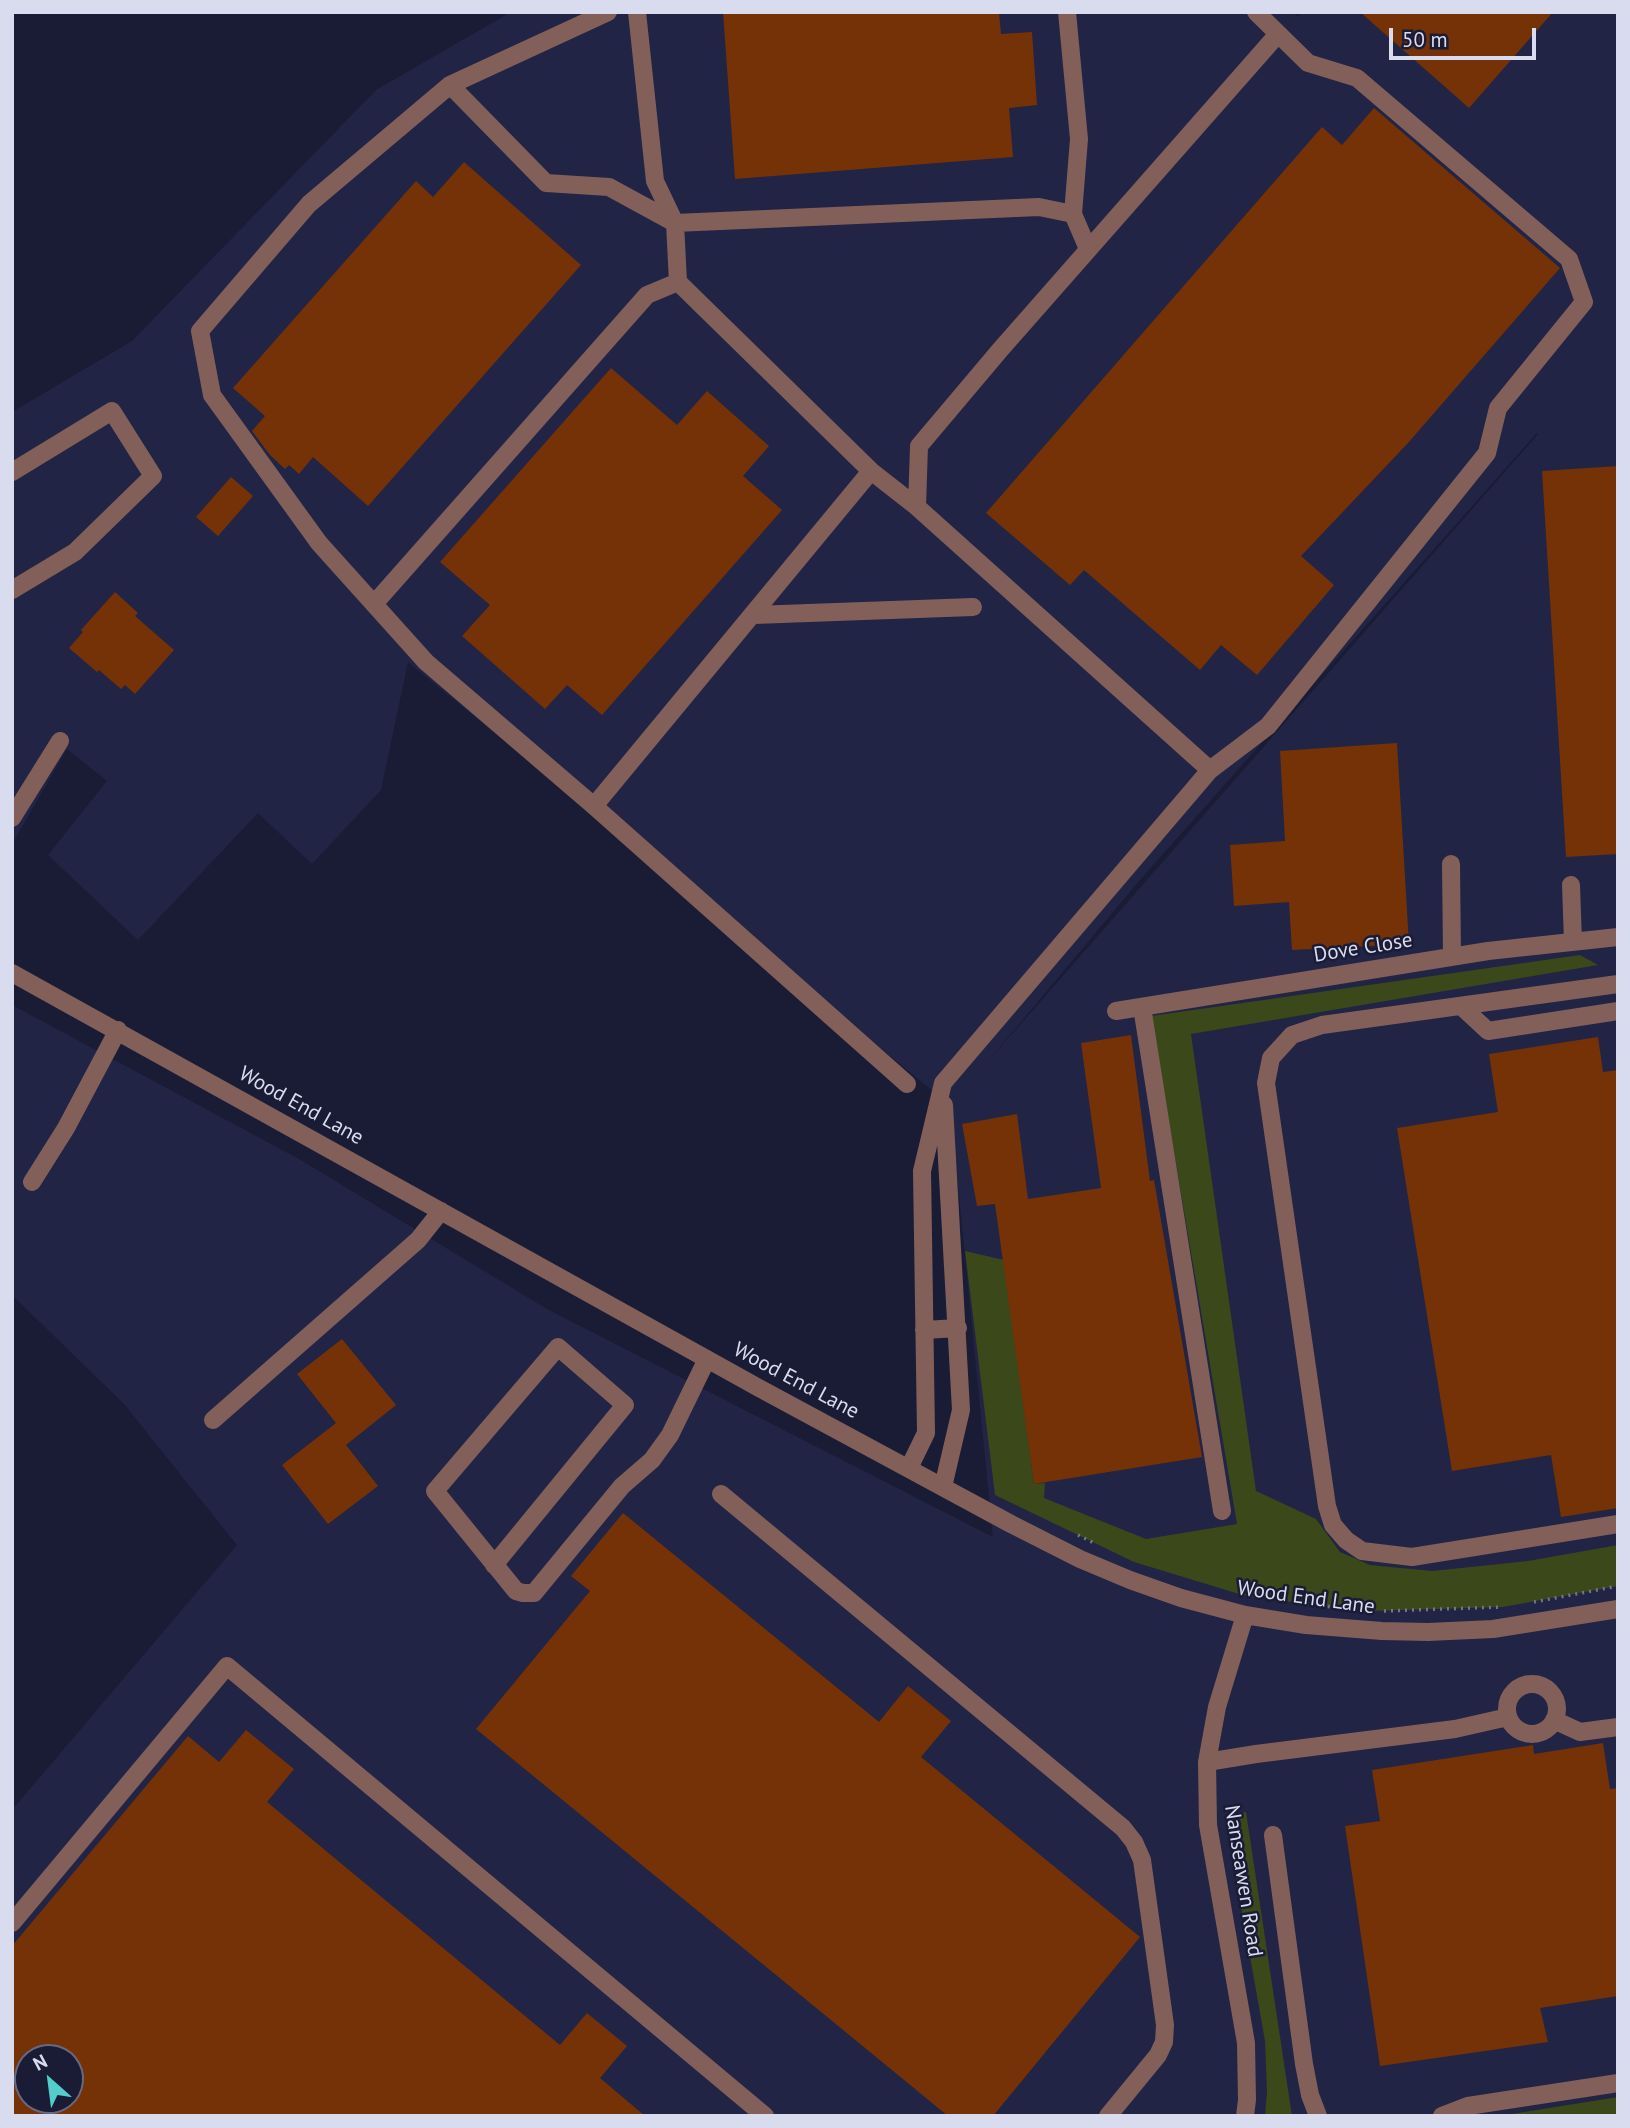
<!DOCTYPE html>
<html>
<head>
<meta charset="utf-8">
<style>
	body { margin:0 }
	#map { position:relative; width:1630px; height:2128px; overflow:hidden; background:#1a1c36; font-family:"PT Sans",sans-serif }
	canvas { display:block }
	.frame { position:absolute; inset:0; border:14px solid #d9dcee; pointer-events:none }
	.north { position:absolute; left:14px; top:2044px; width:70px; height:70px; box-sizing:border-box; background:#1a1c36; border:2px solid #666980; border-radius:50%; rotate:332deg; font-size:19px; font-weight:700; line-height:28px; text-align:center; color:#d9dcee }
	.north::after { content:''; display:block; margin:auto; width:24px; height:32px; background:#52cdcc; clip-path:polygon(50% 0,100% 100%,50% 72%,0 100%) }
	.scale { position:absolute; left:1389px; top:28px; width:147px; height:32px; box-sizing:border-box; border:4px solid #d9dcee; border-top:0; padding-left:9px; font-size:21px; line-height:24px; white-space:nowrap; color:#d9dcee; -webkit-text-stroke:5px #1a1c36; paint-order:stroke }
</style>
</head>
<body>
<div id="map">
<canvas width="1630" height="2128"></canvas>
<div class="frame"></div>
<div class="north">N</div>
<div class="scale">50 m</div>
</div>
<script>
const g = document.querySelector('canvas').getContext('2d');
g.lineJoin = 'round';
function fill(path, color) { g.fillStyle = color; g.fill(path, 'evenodd'); }
const poly = rows => new Path2D(rows.map(r => 'M' + r).join(''));
function trace(path, color, width, dash) { g.strokeStyle = color; g.lineWidth = width; g.lineCap = dash ? 'butt' : 'round'; g.setLineDash(dash || []); g.stroke(path); }
function write(font, color, halo, rows, align = 'center') {
  g.font = font + ' "PT Sans",sans-serif'; g.lineWidth = 5; g.setLineDash([]); g.textBaseline = 'middle'; g.strokeStyle = halo; g.fillStyle = color; for (const [text, x, y, turn = 0] of rows) {
    g.save(); g.translate(x, y); g.rotate((+turn || 0) * Math.PI / 180); g.textAlign = isNaN(turn) ? turn : align; if (halo) g.strokeText(text, 0, 0); g.fillText(text, 0, 0); g.restore();
  }
}
const built = poly([
	[511,12,1289,12,1301,17,1297,12,1618,12,1618,2116,12,2116,12,1810,237,1545,124,1404,12,1295,12,1005,299,1159,547,1309,993,1537,950,1105,408,662,381,790,312,864,258,813,138,940,48,855,107,781,67,749,12,844,12,412,132,341,376,90],
	[1537,433,1538,434,990,1059,1139,881],
	[28,2058,70,2058,70,2100,28,2100]
]);
const green = poly([
	[1580,955,1598,965,1191,1034,1256,1491,1316,1519,1340,1552,1370,1565,1432,1571,1528,1561,1618,1545,1618,1586,1503,1607,1371,1611,1249,1597,1134,1562,995,1495,965,1251,1004,1260,1034,1484,1045,1483,1044,1498,1146,1539,1237,1524,1151,1016],
	[1246,1812,1292,2116,1265,2116,1267,2092,1265,2041,1233,1861,1231,1814],
	[1618,2097,1618,2116,1499,2116]
]);
const building = poly([
	[723,12,999,12,1001,34,1032,32,1037,105,1009,108,1013,157,735,179],
	[1360,12,1553,12,1469,108],
	[1374,108,1560,268,1408,443,1301,556,1334,585,1257,675,1221,645,1200,670,1084,570,1070,585,986,513,1322,127,1342,145],
	[464,162,581,265,368,506,313,457,299,474,289,465,285,469,270,455,252,431,265,416,233,388,416,181,433,197],
	[611,368,677,425,707,391,769,446,743,476,782,510,602,715,567,685,545,709,462,636,490,605,440,562],
	[1618,466,1618,854,1566,857,1542,471],
	[231,477,253,496,218,536,196,517],
	[115,592,138,613,135,616,174,650,135,694,125,685,121,689,99,670,97,672,69,648,83,632,81,630],
	[1397,743,1409,944,1292,950,1289,902,1234,906,1230,845,1285,841,1280,751],
	[1131,1035,1150,1181,1154,1180,1202,1457,1034,1484,995,1204,977,1206,962,1124,1017,1114,1028,1199,1101,1188,1081,1043],
	[1598,1037,1603,1072,1618,1070,1618,1508,1561,1517,1551,1455,1452,1471,1397,1128,1498,1112,1489,1054],
	[342,1339,396,1405,346,1445,378,1486,328,1524,282,1465,336,1423,297,1374],
	[623,1513,879,1722,908,1686,951,1721,921,1757,1140,1937,993,2116,948,2116,476,1729,590,1591,571,1576],
	[246,1730,294,1769,267,1802,560,2045,587,2013,627,2046,600,2078,645,2116,12,2116,12,1946,188,1736,219,1762],
	[28,2058,70,2058,70,2100,28,2100],
	[1603,1743,1610,1789,1618,1788,1618,1996,1540,2008,1548,2042,1380,2066,1345,1826,1380,1821,1372,1770,1533,1745,1534,1754]
]);
const path = poly([
	[1078,1535,1096,1544],
	[1293,1602,1331,1607],
	[1534,1602,1618,1586],
	[1384,1611,1502,1607]
]);
const minor = poly([
	[608,12,450,85,309,204,200,331,212,395,319,543,426,662,594,806,907,1084],
	[637,12,655,181,675,223,1039,207,1073,214,1088,249],
	[1067,12,1079,139,1073,214],
	[450,85,546,183,609,187,675,223,678,282,871,471,917,507,1210,770],
	[12,472,112,411,153,476,75,552,12,590],
	[917,507,919,446,1000,350,1278,34],
	[374,604,647,295,678,282],
	[754,615,973,607],
	[594,806,871,471],
	[12,818,60,741],
	[1451,864,1452,956],
	[1571,885,1573,942],
	[12,973,759,1388,1011,1524,1080,1559,1130,1580,1181,1598,1245,1615,1306,1625,1382,1631,1428,1632,1493,1629,1618,1609],
	[1618,984,1322,1025,1292,1035,1271,1058,1266,1083,1327,1506,1333,1525,1346,1540,1362,1551,1412,1557,1618,1524],
	[1461,1006,1488,1031,1618,1011],
	[1142,1007,1222,1511],
	[1116,1011,1488,951,1618,937],
	[32,1182,66,1128,118,1030],
	[924,1330,958,1328],
	[213,1420,418,1240,441,1211],
	[909,1468,926,1433,922,1171,943,1083,1210,770,1268,726,1487,453,1498,408,1584,302,1569,259,1357,78,1308,63,1256,12],
	[943,1487,961,1410,944,1105],
	[721,1494,1123,1828,1134,1842,1142,1860,1165,2025,1164,2042,1158,2055,1108,2116],
	[494,1565,625,1405,558,1347,435,1491,516,1591,523,1593,534,1593,622,1486,652,1460,670,1435,707,1359],
	'1507 1709a25 25 0 1 1 50 0a25 25 0 1 1-50 0Z',
	[1554,1720,1580,1732,1618,1727],
	[1207,1762,1256,1754,1455,1729,1508,1717],
	[1273,1835,1304,2064,1310,2095,1318,2116],
	[12,1923,227,1666,765,2116],
	[1245,2116,1247,2100,1246,2043,1208,1825,1207,1762,1217,1707,1245,1615],
	[1442,2116,1468,2106,1618,2083]
]);
const streetNames = [
	["Dove Close",1363,948,-9],
	["Wood End Lane",301,1106,29],
	["Wood End Lane",796,1381,28],
	["Wood End Lane",1306,1598,8],
	["Nanseawen Road",1243,1881,81]
];
fill(built, '#212444');
fill(green, '#3a481a');
fill(building, '#753207');
trace(path, '#73758b', 3.5, [2, 5]);
trace(minor, '#835f5a', 18);
write('21px', '#d9dcee', '#1a1c36', streetNames);
</script>
</body>
</html>
